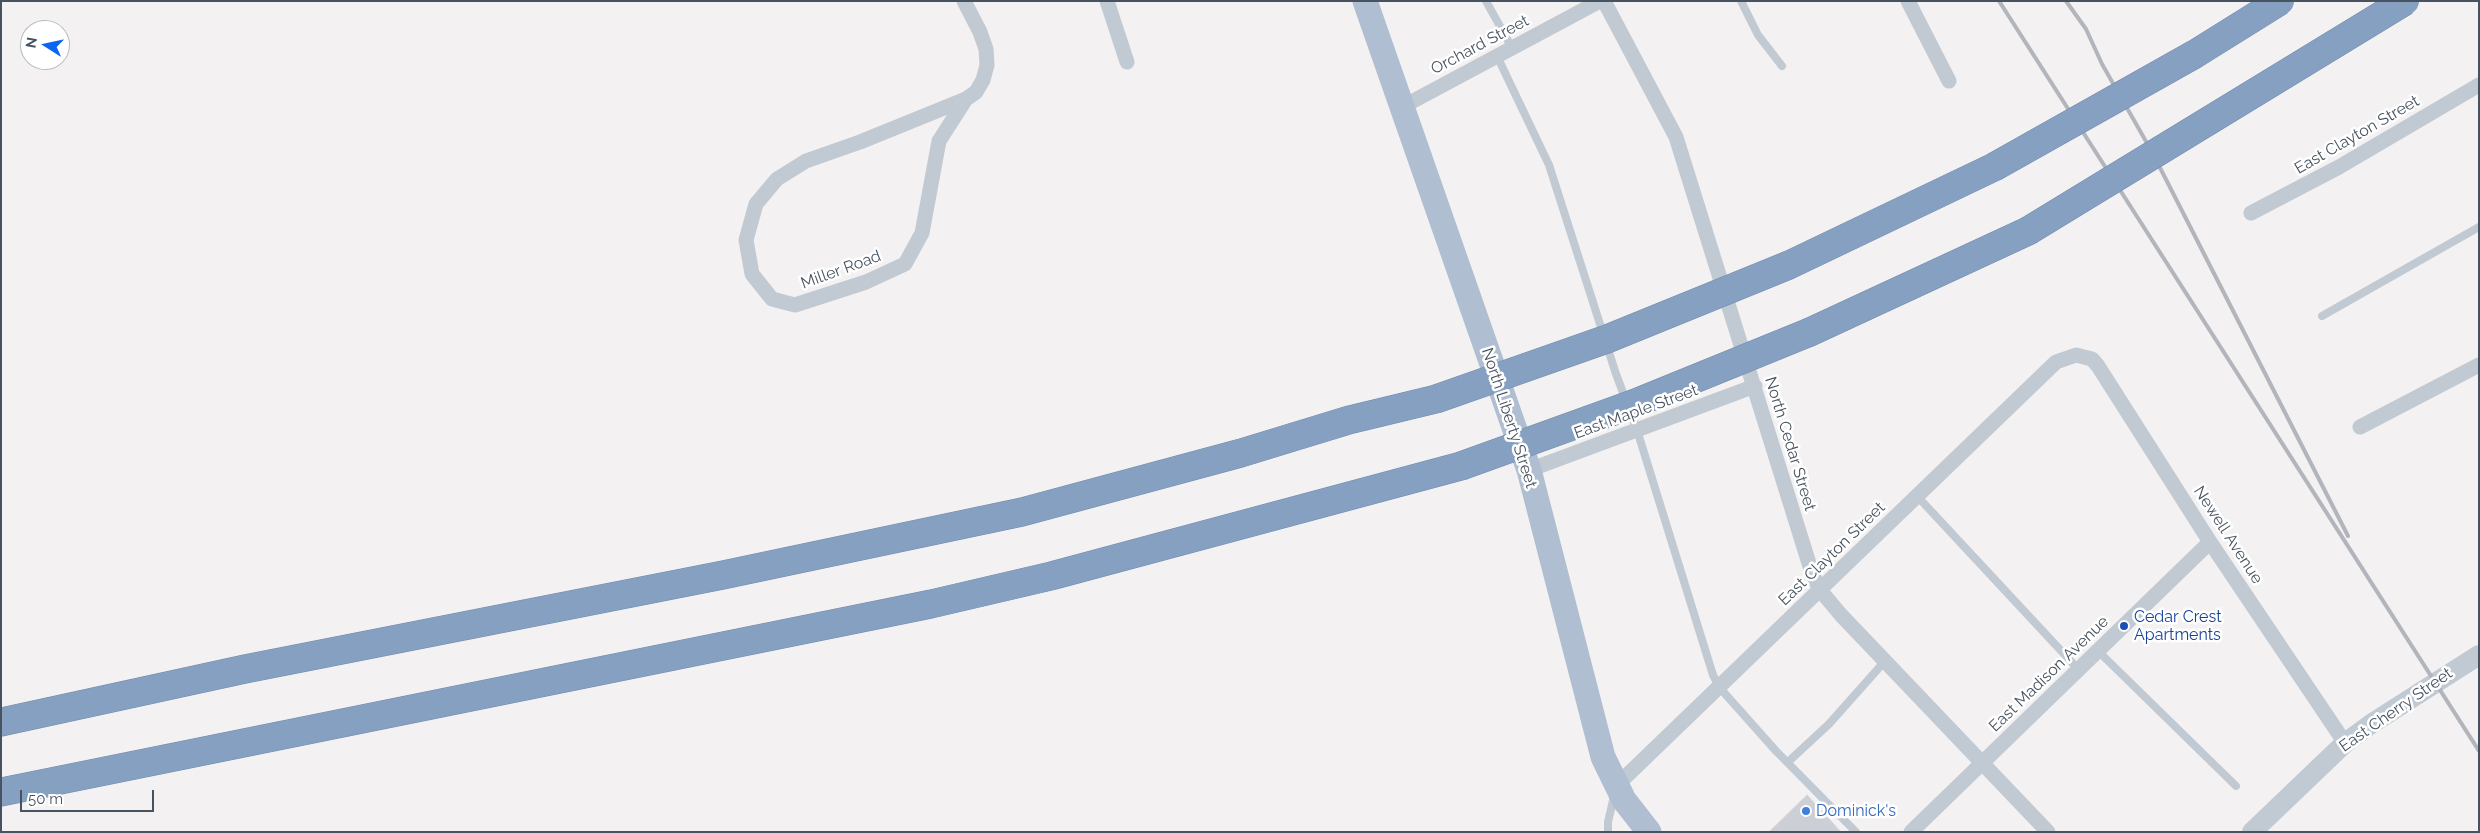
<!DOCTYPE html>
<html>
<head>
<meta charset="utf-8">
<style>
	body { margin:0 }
	#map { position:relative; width:2480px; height:833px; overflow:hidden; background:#f3f1f1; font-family:Raleway,sans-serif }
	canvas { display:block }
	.frame { position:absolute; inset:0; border:2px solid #475360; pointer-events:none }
	.north { position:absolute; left:20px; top:20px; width:50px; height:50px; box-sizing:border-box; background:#fff; border:1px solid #b5babf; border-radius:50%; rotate:280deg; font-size:14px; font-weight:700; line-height:20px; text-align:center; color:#475360 }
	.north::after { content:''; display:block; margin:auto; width:18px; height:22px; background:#0c64f2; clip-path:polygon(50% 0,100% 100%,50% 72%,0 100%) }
	.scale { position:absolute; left:20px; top:790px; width:134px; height:22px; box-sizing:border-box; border:2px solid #475360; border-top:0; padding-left:6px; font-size:15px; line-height:18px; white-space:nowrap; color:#475360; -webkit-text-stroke:4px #fff; paint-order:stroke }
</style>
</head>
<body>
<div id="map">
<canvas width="2480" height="833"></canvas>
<div class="frame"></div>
<div class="north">N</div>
<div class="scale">50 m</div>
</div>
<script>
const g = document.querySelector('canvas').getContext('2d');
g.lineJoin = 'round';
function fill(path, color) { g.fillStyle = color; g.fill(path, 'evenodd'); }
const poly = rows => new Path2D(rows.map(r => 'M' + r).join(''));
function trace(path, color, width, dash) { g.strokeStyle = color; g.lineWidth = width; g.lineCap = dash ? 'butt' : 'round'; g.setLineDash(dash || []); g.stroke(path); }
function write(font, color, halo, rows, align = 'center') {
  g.font = font + ' Raleway,sans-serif'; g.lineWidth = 5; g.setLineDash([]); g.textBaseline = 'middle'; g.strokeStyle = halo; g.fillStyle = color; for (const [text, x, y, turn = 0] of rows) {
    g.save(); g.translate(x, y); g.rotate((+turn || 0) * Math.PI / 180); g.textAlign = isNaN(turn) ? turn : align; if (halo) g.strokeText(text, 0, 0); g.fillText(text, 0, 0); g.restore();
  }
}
const building = poly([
	[1807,795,1841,832,1769,832,1807,795]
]);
const service = poly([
	[1486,1,1512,48],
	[1741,1,1758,35,1782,66],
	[1497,56,1549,165,1616,374,1637,430,1713,675,1719,687,1776,751,1856,832],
	[2322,316,2479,227],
	[1917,496,2079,670],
	[2098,651,2236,786],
	[1788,762,1829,724,1885,661],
	[1608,832,1608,822,1614,796]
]);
const minor = poly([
	[964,1,980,32,986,49,987,65,983,80,976,92,966,99,860,142,806,161,777,179,756,204,746,240,752,274,772,299,795,305,866,282,905,264,922,233,939,141,966,99],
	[1107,1,1127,62],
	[1604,1,1676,137,1812,573,1820,590,1841,615,2048,832],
	[1908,1,1949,81],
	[1402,107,1600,1],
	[2251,213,2339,167,2479,85],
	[2360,427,2479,365],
	[1529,470,1755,386],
	[1616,786,2056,362,2076,355,2092,359,2098,366,2210,542,2345,743],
	[1911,832,2210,542]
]);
const tertiary = poly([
	[2252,832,2345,743,2371,724,2479,655]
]);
const primary = poly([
	[1365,1,1529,470,1603,757,1624,800,1649,832]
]);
const motorway = poly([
	[1789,265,1994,167],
	[1810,332,2028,231],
	[1,722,245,669,723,575,1022,512,1241,453,1349,420,1436,399],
	[1,792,931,604,1051,576,1461,466]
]);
const rail = poly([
	[1999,1,2479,751],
	[2066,1,2086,29,2102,64,2152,152,2348,536]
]);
const motorwayBridge = poly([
	[1994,167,2195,54,2280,1],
	[2028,231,2405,1],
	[1436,399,1607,339,1789,265],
	[1461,466,1633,404,1810,332]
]);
const markers = [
	[2124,626,5,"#1a4fb4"],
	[1806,811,5,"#3f7fe0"]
];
const streetNames = [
	["Orchard Street",1480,45,-28],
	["East Clayton Street",2357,135,-30],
	["Miller Road",841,270,-20],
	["East Maple Street",1636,412,-20],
	["North Liberty Street",1509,418,72],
	["North Cedar Street",1790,444,73],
	["Newell Avenue",2228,535,57],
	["East Clayton Street",1832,554,-44],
	["East Madison Avenue",2049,674,-44],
	["East Cherry Street",2396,710,-35]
];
const transitNames = [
	["Cedar Crest",2134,617],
	["Apartments",2134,635]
];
const shopNames = [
	["Dominick's",1816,811]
];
fill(building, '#cdcfd6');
trace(building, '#d4d6dd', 1);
trace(motorway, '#718bae', 29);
trace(service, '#c1cad3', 8);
trace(minor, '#c1cad3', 15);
trace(tertiary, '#c1cad3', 20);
trace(primary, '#afbed1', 25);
trace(motorway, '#86a0c2', 28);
trace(rail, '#b3b5bc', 4);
trace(motorwayBridge, '#718bae', 29, []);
trace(motorwayBridge, '#86a0c2', 28);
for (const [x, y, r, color] of markers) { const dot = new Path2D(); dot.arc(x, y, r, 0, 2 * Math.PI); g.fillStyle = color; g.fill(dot); trace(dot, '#fff', 2); }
write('16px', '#475360', '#fff', streetNames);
write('16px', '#164399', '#fff', transitNames, 'left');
write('16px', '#366cbe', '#fff', shopNames, 'left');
</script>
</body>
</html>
